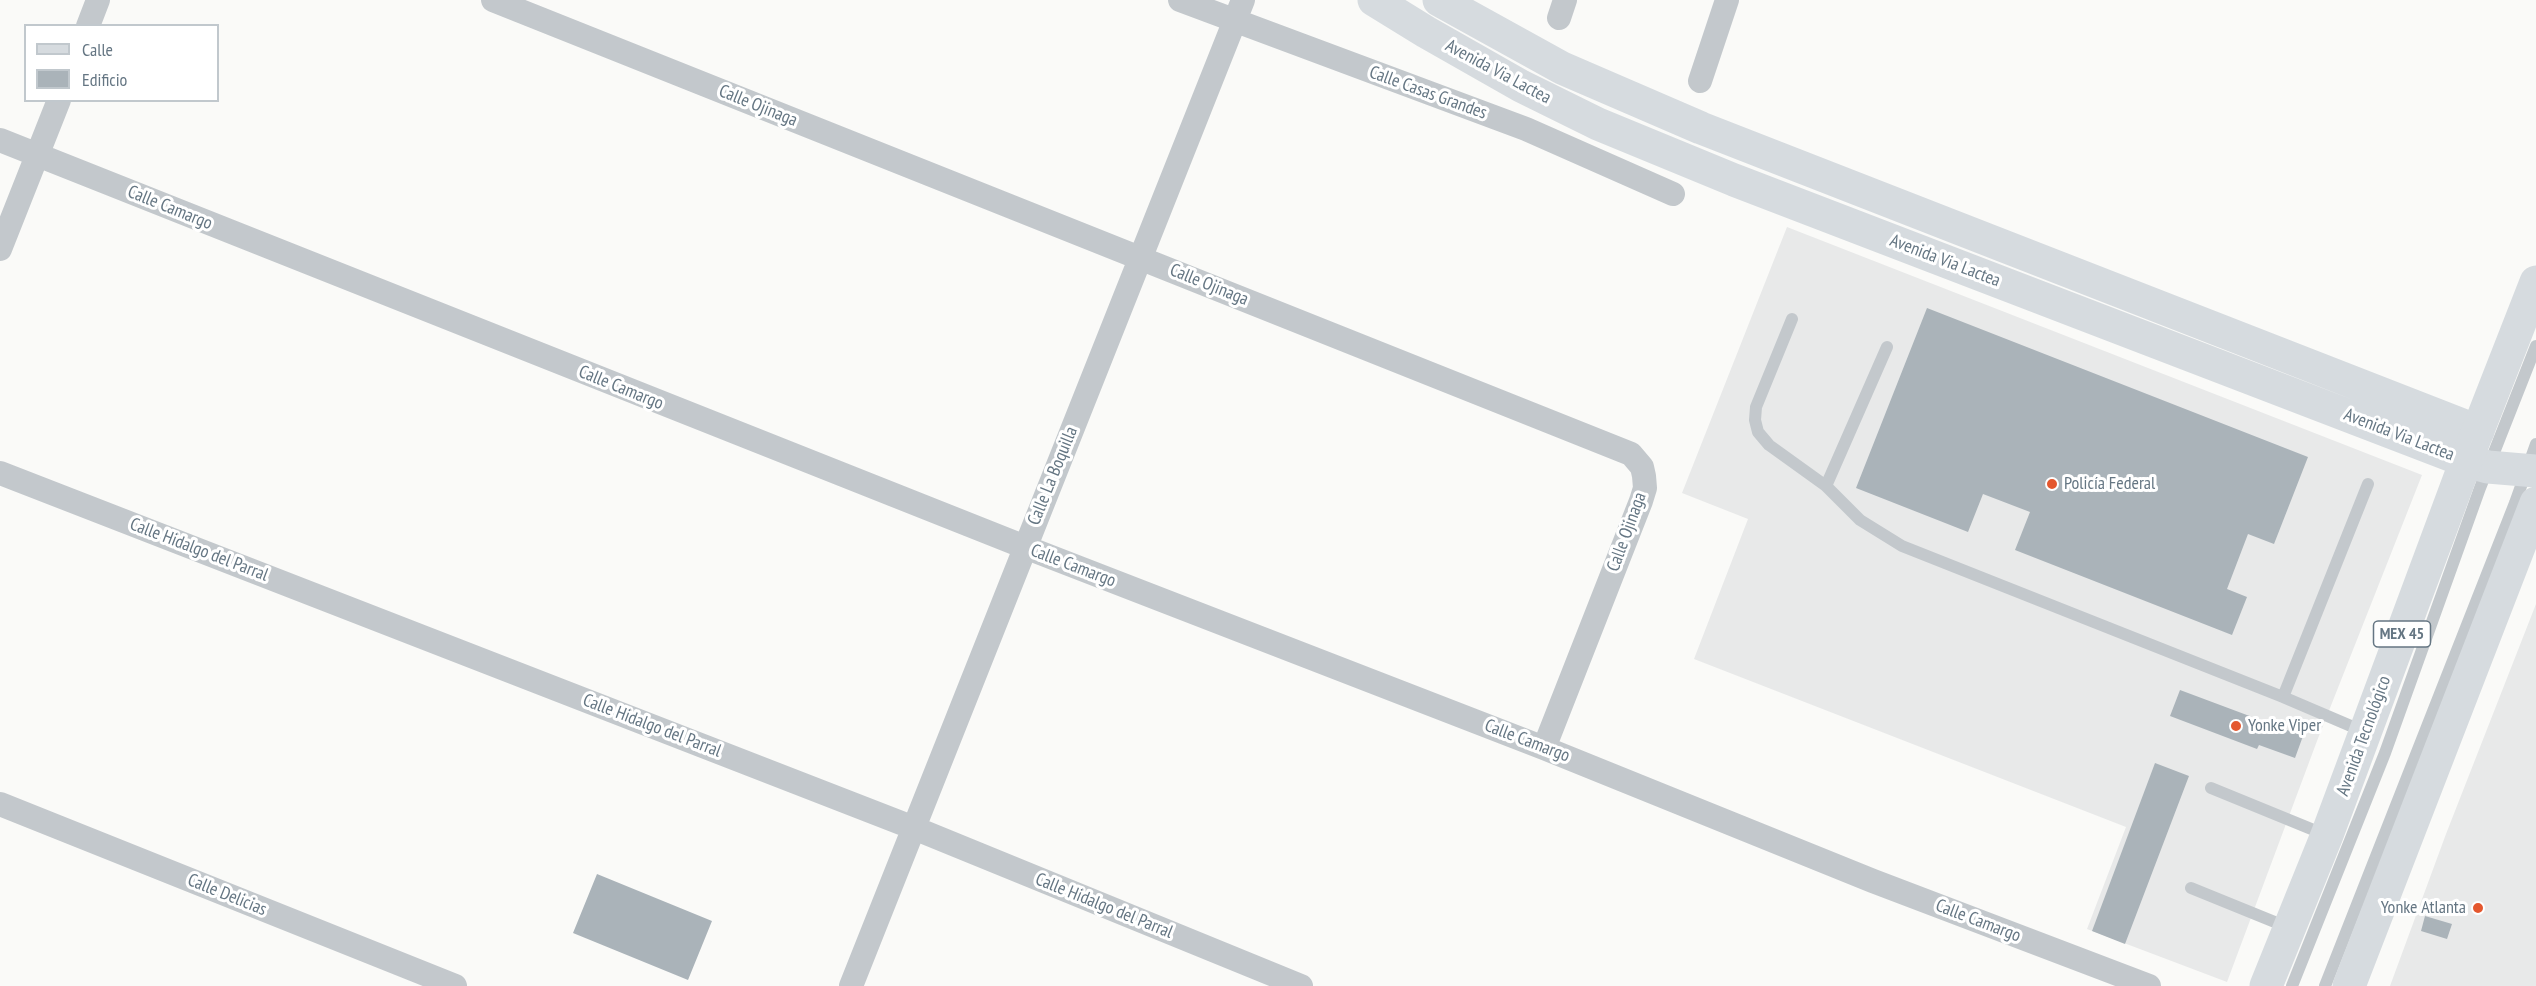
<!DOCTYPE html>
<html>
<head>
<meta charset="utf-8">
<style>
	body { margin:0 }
	#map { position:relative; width:2536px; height:986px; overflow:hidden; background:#fafaf8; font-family:"PT Sans Narrow",sans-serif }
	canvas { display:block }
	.legend { position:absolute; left:24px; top:24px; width:195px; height:78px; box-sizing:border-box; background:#fff; border:2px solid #c1c8cd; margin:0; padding:8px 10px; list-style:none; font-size:18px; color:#657683 }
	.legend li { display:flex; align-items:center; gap:12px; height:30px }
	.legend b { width:30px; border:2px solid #c1c8cd }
</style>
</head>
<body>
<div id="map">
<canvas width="2536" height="986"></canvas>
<ul class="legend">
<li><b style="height:8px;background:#d6dbdf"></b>Calle</li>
<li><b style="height:16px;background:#aab3b9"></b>Edificio</li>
</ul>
</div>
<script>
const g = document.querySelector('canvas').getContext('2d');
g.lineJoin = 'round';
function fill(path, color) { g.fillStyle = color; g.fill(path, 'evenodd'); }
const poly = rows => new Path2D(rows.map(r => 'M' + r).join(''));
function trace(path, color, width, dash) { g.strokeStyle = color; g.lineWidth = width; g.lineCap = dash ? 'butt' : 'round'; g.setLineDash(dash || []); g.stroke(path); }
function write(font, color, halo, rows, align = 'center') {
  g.font = font + ' "PT Sans Narrow",sans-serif'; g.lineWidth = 6; g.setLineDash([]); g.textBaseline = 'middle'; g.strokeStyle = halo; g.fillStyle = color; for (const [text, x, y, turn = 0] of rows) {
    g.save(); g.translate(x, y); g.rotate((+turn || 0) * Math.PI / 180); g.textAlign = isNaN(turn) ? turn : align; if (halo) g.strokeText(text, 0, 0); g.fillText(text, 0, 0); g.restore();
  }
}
const built = poly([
	[1787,227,2422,475,2317,741,2227,982,2087,929,2126,827,1694,659,1748,519,1682,493],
	[2536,604,2536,986,2390,986,2446,834]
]);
const building = poly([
	[1927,308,2308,457,2274,544,2248,534,2227,589,2247,597,2232,635,2015,550,2030,512,1983,494,1968,532,1856,488],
	[2180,690,2303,736,2295,758,2259,745,2257,749,2170,716],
	[2155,763,2189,776,2125,944,2092,931],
	[597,874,712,921,688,980,573,933],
	[2425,916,2452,924,2447,939,2421,931]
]);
const service = poly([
	[1792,319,1756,407,1755,420,1758,432,1769,445,1826,486,1860,520,1902,546,2283,697,2365,732],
	[1826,486,1887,347],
	[2283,697,2368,484],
	[2211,788,2326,835],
	[2191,888,2287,927],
	[2292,986,2385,753,2480,488,2536,346],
	[2325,986,2515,503,2536,444]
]);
const minor = poly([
	[493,0,1631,454,1642,467,1644,476,1645,488,1641,501,1544,748],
	[1180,0,1526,129,1673,194],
	[1559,18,1565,0],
	[88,26,98,0],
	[1700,81,1727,0],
	[0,140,1025,547,1544,748,1873,881,2149,986],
	[0,249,59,100],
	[0,473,914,828,1301,986],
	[0,804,455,986],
	[851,986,1243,0]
]);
const secondary = poly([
	[1374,0,1426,32,1521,86,1598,124,1734,180,2466,461,2488,467,2536,471],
	[1439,0,1562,68,1701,128,2478,431]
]);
const primary = poly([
	[2266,986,2327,835,2466,461,2536,282],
	[2349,986,2536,503]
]);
const markers = [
	[2052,484,6,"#e4572e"],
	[2236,726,6,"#e4572e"],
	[2478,908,6,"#e4572e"]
];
const shields = [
	[2402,634,57]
];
const shieldNames = [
	["MEX 45",2402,634]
];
const streetNames = [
	["Avenida Via Lactea",1498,72,28],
	["Calle Casas Grandes",1428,93,20],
	["Calle Ojinaga",758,106,22],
	["Calle Camargo",170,208,22],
	["Avenida Via Lactea",1945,261,21],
	["Calle Ojinaga",1209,285,22],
	["Calle Camargo",621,388,22],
	["Avenida Via Lactea",2399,435,21],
	["Calle La Boquilla",1053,476,-68],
	["Calle Ojinaga",1627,532,-70],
	["Calle Hidalgo del Parral",199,550,21],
	["Calle Camargo",1073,566,21],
	["Calle Hidalgo del Parral",652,726,21],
	["Avenida Tecnológico",2364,736,-70],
	["Calle Camargo",1527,741,21],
	["Calle Delicias",227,895,22],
	["Calle Hidalgo del Parral",1104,906,22],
	["Calle Camargo",1978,921,21]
];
const poiNames = [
	["Policía Federal",2064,484],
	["Yonke Viper",2248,726],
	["Yonke Atlanta",2466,908,"right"]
];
fill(built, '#e8e9e9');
fill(building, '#aab3b9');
trace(service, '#c3c8cc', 12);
trace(minor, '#c3c8cc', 24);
trace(secondary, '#d6dbdf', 33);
trace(primary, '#d6dbdf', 33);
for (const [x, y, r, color] of markers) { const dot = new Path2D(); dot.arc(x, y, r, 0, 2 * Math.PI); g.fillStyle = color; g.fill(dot); trace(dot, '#fff', 2); }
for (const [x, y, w] of shields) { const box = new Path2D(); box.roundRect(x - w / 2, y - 13, w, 26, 4.5); g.fillStyle = '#fff'; g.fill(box); trace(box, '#657683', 1.5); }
write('bold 16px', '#657683', null, shieldNames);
write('18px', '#657683', '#fff', streetNames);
write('18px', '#657683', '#fff', poiNames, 'left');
</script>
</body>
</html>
